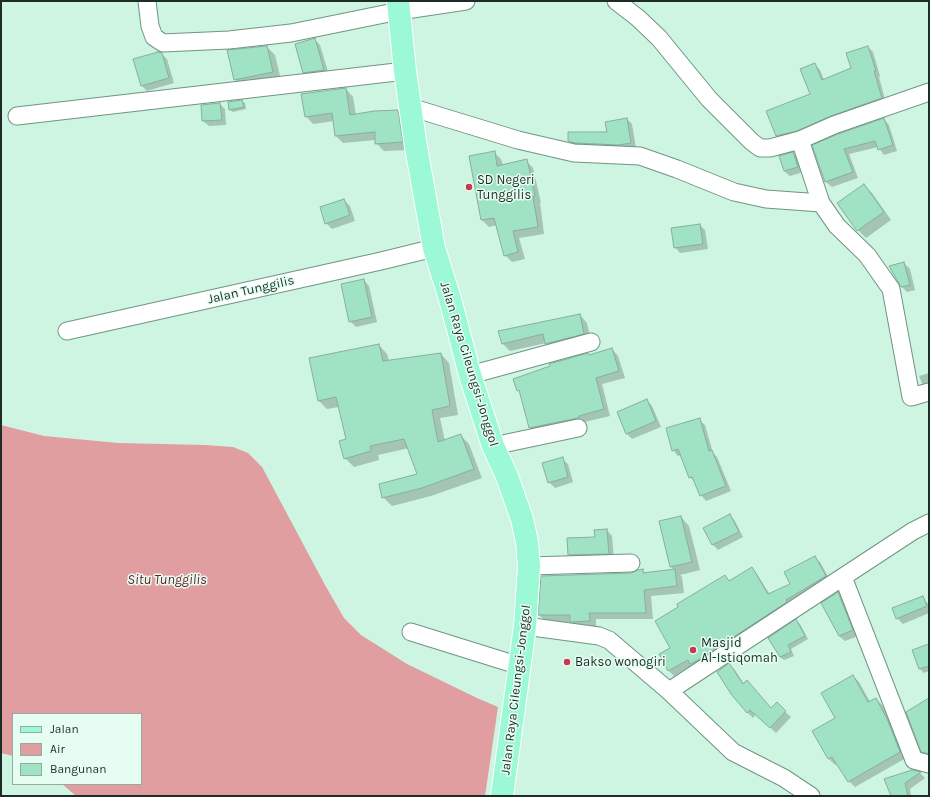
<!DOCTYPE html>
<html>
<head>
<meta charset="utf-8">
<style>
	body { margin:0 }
	#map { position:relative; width:930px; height:797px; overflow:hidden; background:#cdf5e2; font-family:Karla,sans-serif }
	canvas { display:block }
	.frame { position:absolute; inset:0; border:2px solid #1d2c25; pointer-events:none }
	.legend { position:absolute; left:12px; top:713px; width:130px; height:72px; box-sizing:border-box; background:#e6fef2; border:1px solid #96aaa0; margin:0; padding:5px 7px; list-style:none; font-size:12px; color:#1d2c25 }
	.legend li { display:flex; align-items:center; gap:8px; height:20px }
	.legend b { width:20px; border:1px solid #96aaa0 }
</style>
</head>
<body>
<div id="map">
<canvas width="930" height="797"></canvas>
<div class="frame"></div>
<ul class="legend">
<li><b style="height:5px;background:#9bf9d6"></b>Jalan</li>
<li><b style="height:11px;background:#e09ea0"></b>Air</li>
<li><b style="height:11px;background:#a0e2c4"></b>Bangunan</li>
</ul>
</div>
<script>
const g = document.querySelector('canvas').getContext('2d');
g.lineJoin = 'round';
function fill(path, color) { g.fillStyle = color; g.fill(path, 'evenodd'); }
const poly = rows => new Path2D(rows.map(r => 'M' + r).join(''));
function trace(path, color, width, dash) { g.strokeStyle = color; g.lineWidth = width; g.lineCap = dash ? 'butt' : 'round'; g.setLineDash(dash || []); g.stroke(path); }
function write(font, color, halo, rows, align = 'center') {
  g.font = font + ' Karla,sans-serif'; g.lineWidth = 3; g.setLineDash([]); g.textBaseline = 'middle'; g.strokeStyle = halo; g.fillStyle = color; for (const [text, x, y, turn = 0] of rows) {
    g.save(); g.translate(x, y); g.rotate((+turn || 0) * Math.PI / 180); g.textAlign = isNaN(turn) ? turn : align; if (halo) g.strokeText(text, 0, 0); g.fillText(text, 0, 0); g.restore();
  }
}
const water = poly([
	[1,425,44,436,118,443,205,445,233,447,248,453,262,467,325,585,344,618,361,635,407,664,477,698,498,707,485,796,76,796,62,784,141,784,141,714,13,714,13,756,1,753]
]);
const shadow = poly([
	[314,39,320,45,329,75,309,78,304,72],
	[267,47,275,55,281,80,243,88,235,79],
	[868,47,873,52,880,76,879,77,886,103,782,141,776,136,812,95,815,65,820,70,824,80,852,69],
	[162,54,167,59,174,83,147,91,142,86],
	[346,89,353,97,356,115,398,111,405,119,410,150,384,151,376,143,376,140,343,143,336,136,334,121,313,124,306,116],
	[242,101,245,103,246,109,233,112,230,110],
	[220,104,225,109,226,125,209,126,203,121,202,106],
	[627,119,632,124,636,148,575,147,569,141,608,133],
	[884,119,889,125,897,151,884,155,878,147,849,154,858,178,832,187,826,182,814,146],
	[494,152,501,159,503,165,526,161,533,168,541,203,540,203,544,234,519,238,525,259,512,262,505,255,497,225,489,227,482,220],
	[793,153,799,159,803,172,790,176,784,171,780,157],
	[864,185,872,193,891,220,866,238,858,230],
	[344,200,350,206,355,221,332,229,326,223],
	[700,225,705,230,708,249,680,253,675,247],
	[904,263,910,269,915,290,907,292,902,287],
	[364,280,369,286,377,322,356,327,350,321],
	[580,315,587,323,591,341,554,351,546,343,510,351,503,344],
	[379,345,387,354,389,361,441,354,449,363,458,415,440,418,445,441,460,435,469,444,482,478,431,496,392,506,383,497,418,475,409,448,378,455,379,460,354,467,345,458,347,439,339,407,327,409,318,400],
	[612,349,618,356,625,378,602,384,610,416,585,422,585,424,537,434,530,428,521,393,518,390],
	[929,373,929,389,927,389,922,383,919,376],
	[647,400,652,406,661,427,632,439,627,434],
	[699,420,705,425,713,453,717,457,731,491,706,501,701,495,696,483,690,477,681,455,678,456,673,450],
	[562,459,568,464,573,482,555,488,549,482],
	[730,515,735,521,743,537,718,550,712,544],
	[681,517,689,526,700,570,680,575,682,577,684,593,651,596,653,619,596,619,596,628,578,628,572,622,546,622,539,615,632,574,643,570,645,573,674,570,670,566],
	[607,530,612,536,614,559,574,560,569,554],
	[814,557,820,562,831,582,674,676,669,671,660,655,672,648,725,577,730,581,752,568,757,574,770,595,792,584],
	[838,594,843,599,858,636,845,641,839,636,822,604],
	[922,597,929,605,929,613,903,624,897,618],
	[796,621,800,624,808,639,791,649,794,656,784,660,780,657],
	[929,645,929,671,924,673,920,669],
	[729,665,735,670,744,684,772,709,777,704,791,717,776,733,756,714,753,718,747,712],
	[853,676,859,682,870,702,876,699,882,705,894,728,906,758,855,787,849,781,838,763,835,765,829,759,813,731,836,718],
	[912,771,920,773,925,778,910,789,911,796,892,796]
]);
const building = poly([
	[315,38,324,70,303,73,295,44,315,38],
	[267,46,273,72,234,80,227,50,267,46],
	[868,46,876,71,874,71,882,98,831,116,797,131,776,136,766,111,810,94,800,69,815,63,822,80,851,68,846,53,868,46],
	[158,52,162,53,169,78,141,86,133,59,158,52],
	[346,88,350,115,374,111,398,110,403,142,375,144,375,132,335,136,332,113,305,117,301,94,346,88],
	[242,100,244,107,229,110,228,102,242,100],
	[220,103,222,120,202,121,201,105,220,103],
	[627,118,631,143,618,145,575,143,568,141,568,132,607,132,605,122,627,118],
	[884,118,893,145,878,150,875,141,844,149,853,172,825,182,812,145,838,134,884,118],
	[495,151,497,166,527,159,535,196,533,197,538,227,513,231,518,252,504,256,494,218,481,220,469,156,495,151],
	[793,152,798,167,784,171,779,156,793,152],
	[864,184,884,212,857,231,837,203,864,184],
	[344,199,350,215,325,224,320,207,344,199],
	[700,224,703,244,674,248,671,228,700,224],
	[904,262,910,285,901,287,889,266,904,262],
	[364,279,372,317,349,322,341,284,364,279],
	[580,314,584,334,545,344,543,334,502,344,498,331,580,314],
	[379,344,383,361,441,353,450,406,432,410,438,442,461,434,474,469,422,488,382,498,379,484,417,474,404,439,370,446,371,451,344,459,339,441,346,439,336,397,318,401,309,358,379,344],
	[612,348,619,371,596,378,604,409,579,416,579,418,578,418,529,428,519,390,517,391,513,379,550,366,549,364,588,353,589,355,612,348],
	[647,399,656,421,626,434,617,412,647,399],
	[700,418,709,451,712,450,726,486,700,496,692,477,689,478,678,449,672,451,666,428,700,418],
	[563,457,568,477,548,483,542,463,563,457],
	[730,514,739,532,712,545,703,528,730,514],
	[681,516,692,562,670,567,659,521,681,516],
	[607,529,609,554,568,555,567,538,595,537,594,530,607,529],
	[815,556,826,576,786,600,787,602,700,659,690,664,688,660,668,671,659,654,670,648,655,621,678,607,677,604,725,575,729,581,752,567,768,594,790,584,784,572,815,556],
	[643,569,643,573,675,569,677,586,644,590,646,613,589,613,590,621,570,622,570,615,538,615,541,576,631,573,638,570,643,569],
	[838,592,853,630,839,636,821,603,838,592],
	[923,596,927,606,896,619,892,608,923,596],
	[796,619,805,636,788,645,791,652,780,657,768,638,796,619],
	[929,644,929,666,919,669,912,650,929,644],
	[729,663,743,684,747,680,771,708,777,702,786,711,770,728,750,710,747,713,731,694,717,672,729,663],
	[853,675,868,702,876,698,888,721,900,752,848,782,832,757,828,759,812,731,835,718,821,693,853,675],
	[929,698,929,754,921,752,906,712,929,698],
	[912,770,921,772,905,783,908,796,891,796,884,779,912,770]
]);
const minor = poly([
	[147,1,150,26,154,37,163,43,229,40,291,33,399,11,466,1],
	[616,1,638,18,659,38,709,99,752,142,760,148,770,148,800,140,834,125,929,92],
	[410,107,518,140,574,153,640,156,677,169,734,192,766,199,821,203],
	[17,116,405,71],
	[800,140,821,203,837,226,867,255,891,289,911,397,929,392],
	[67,331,381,261,434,248],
	[470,375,591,342],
	[493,446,578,428],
	[529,566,631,563],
	[843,577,914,760,929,764],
	[525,626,599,636,609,640,669,691,733,752,784,778,811,796],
	[411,632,520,666],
	[669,691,913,531,929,523]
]);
const primary = poly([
	[398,1,405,71,416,147,434,248,450,299,470,375,493,446,506,474,522,519,527,542,529,566,525,626,502,796]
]);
const markers = [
	[469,187,4,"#c9394e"],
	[693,650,4,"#c9394e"],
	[567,662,4,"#c9394e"]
];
const poiNames = [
	["SD Negeri",477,180],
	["Tunggilis",477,195],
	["Masjid",701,643],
	["Al-Istiqomah",701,658],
	["Bakso wonogiri",575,662]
];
const streetNames = [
	["Jalan Tunggilis",251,290,-13],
	["Jalan Raya Cileungsi-Jonggol",469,364,73],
	["Jalan Raya Cileungsi-Jonggol",516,690,-83]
];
const waterNames = [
	["Situ Tunggilis",167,580]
];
fill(water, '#e09ea0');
fill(shadow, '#0003');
fill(building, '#a0e2c4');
trace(building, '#88ae9c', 1);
trace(minor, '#709584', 19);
trace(primary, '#fff', 24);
trace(minor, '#fff', 17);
trace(primary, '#9bf9d6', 22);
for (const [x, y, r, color] of markers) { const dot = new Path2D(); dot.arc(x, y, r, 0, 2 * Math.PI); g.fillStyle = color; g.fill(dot); trace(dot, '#e6fef2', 1.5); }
write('13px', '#1d2c25', '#e6fef2', poiNames, 'left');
write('13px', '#1d2c25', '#e6fef2', streetNames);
write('italic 14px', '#6f212b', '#e6fef2', waterNames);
</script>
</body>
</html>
